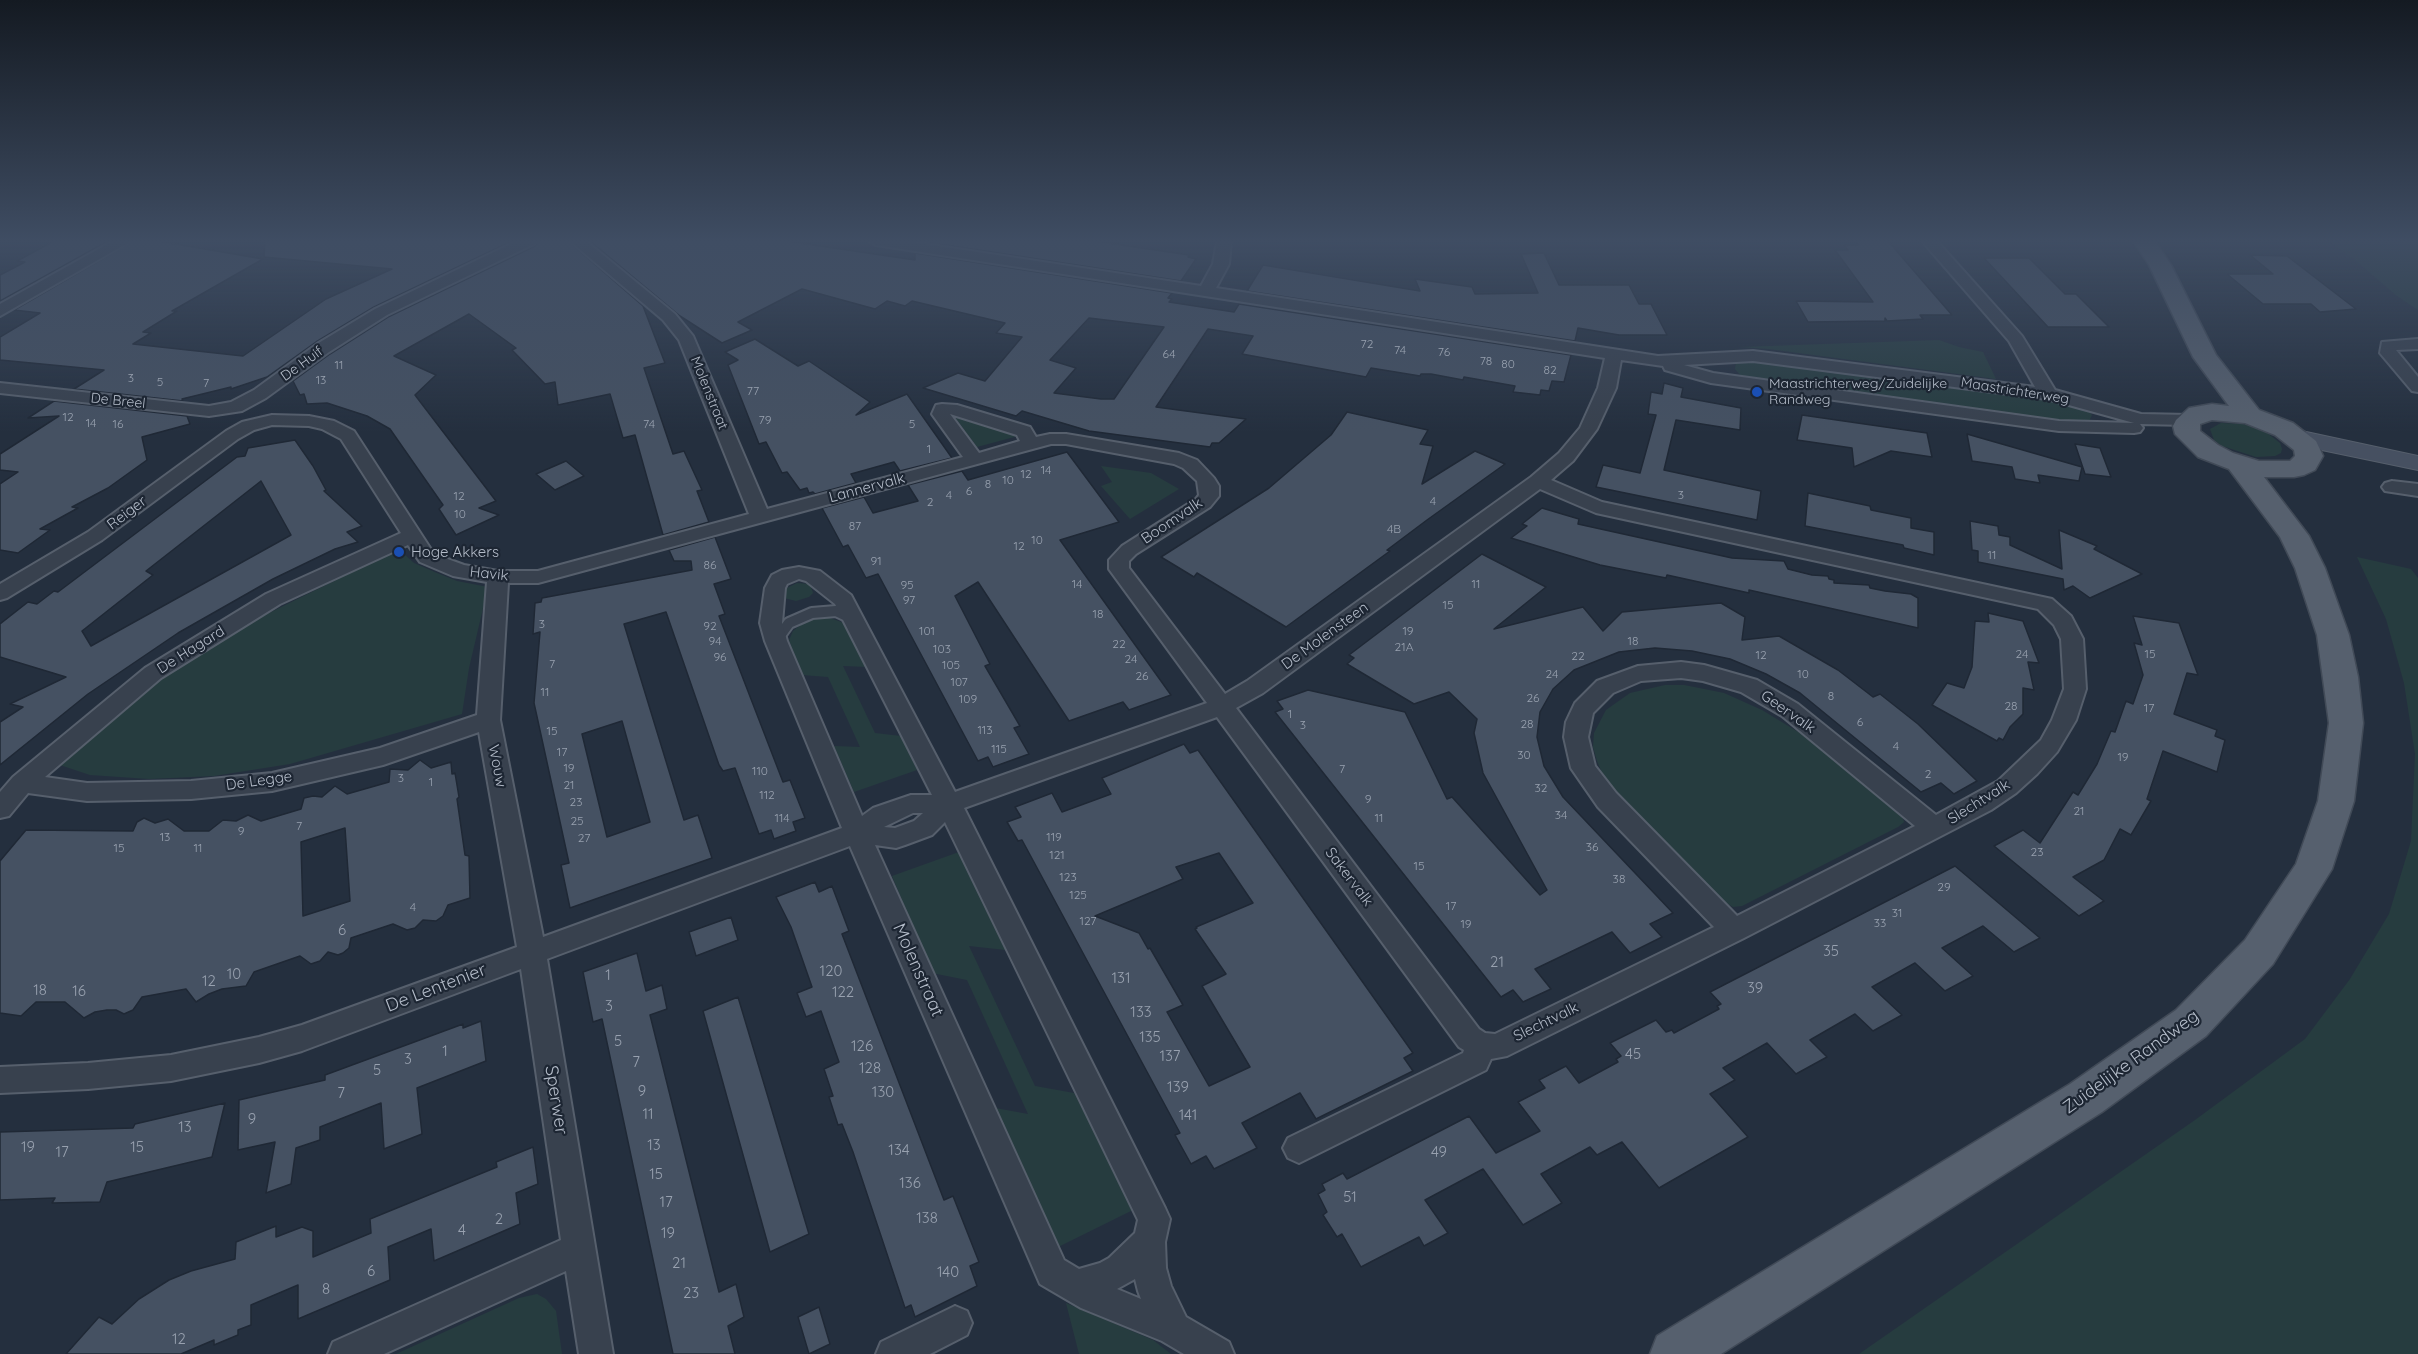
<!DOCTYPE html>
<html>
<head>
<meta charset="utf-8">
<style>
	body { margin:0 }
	canvas { display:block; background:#242f3e }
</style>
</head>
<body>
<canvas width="2418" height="1354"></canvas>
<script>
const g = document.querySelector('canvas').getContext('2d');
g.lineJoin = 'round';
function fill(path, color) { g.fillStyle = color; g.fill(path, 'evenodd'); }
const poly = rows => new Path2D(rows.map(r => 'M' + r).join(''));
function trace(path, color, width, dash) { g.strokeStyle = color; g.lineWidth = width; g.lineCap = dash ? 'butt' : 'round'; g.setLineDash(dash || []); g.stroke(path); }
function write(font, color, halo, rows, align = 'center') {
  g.font = font + ' Quicksand,sans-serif'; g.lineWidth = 4.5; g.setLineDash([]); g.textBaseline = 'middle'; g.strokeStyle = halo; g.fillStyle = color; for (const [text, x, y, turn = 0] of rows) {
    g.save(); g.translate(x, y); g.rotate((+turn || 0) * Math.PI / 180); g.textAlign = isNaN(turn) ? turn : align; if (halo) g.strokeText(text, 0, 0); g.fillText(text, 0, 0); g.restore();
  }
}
const green = poly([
	[2328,241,2418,241,2418,310,2397,296,2355,260],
	[1939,340,1959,347,1983,352,1996,379,1768,349,1739,347],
	[1744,359,2058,398,2086,408,2092,415,2089,421,2070,424,1757,381,1741,376,1735,369,1736,362],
	[954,416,1018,436,977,447],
	[2221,423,2243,424,2266,432,2280,443,2282,449,2281,453,2275,456,2256,457,2222,446,2214,440,2210,429],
	[1101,466,1151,473,1179,489,1130,519,1101,486,1112,482],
	[397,553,405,555,414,563,437,573,457,581,488,587,469,668,462,714,290,764,214,776,149,779,90,775,54,763,150,687,211,647,263,616,387,555],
	[2357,557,2411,569,2418,578,2418,1354,1859,1354,2195,1120,2305,1039,2350,979,2389,914,2411,841,2415,754,2404,683,2386,619],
	[797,583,810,584,813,593,809,597,796,601,784,598,785,589],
	[819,617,830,618,847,624,868,667,843,666,875,733,901,736,917,770,854,792,834,746,860,747,828,677,802,675,789,640,793,631,802,624],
	[1665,685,1684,685,1724,693,1762,710,1813,741,1902,816,1904,822,1898,827,1742,906,1733,907,1718,898,1615,791,1603,775,1597,761,1593,747,1594,733,1606,710,1630,693],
	[959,852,1006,950,969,946,1035,1086,1074,1093,1135,1209,1052,1250,990,1107,1028,1114,967,980,932,973,892,876],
	[537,1294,546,1299,556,1311,562,1354,396,1354,519,1298],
	[1066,1303,1153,1340,1171,1354,1079,1354]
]);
const building = poly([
	[54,241,108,241,0,301,0,275,25,262,17,261,54,241],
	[133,241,158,241,263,259,172,311,177,311,143,332,151,333,133,344,243,356,326,299,392,269,264,257,265,241,512,241,374,307,316,342,267,377,231,389,231,387,182,399,183,401,74,389,104,370,0,360,0,337,40,313,14,310,133,241],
	[538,241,568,241,643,306,665,363,644,368,673,454,684,451,702,490,697,491,709,522,663,535,635,435,623,438,610,394,558,405,555,382,545,384,512,350,516,348,469,314,394,356,436,375,415,395,496,501,479,508,499,515,456,535,439,509,443,505,390,429,367,416,327,403,307,404,304,394,300,395,293,381,330,354,388,317,535,246,538,241],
	[590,241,786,241,915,260,915,253,1172,293,1168,298,1172,299,1169,302,1234,312,1239,304,1571,355,1564,382,1552,381,1549,391,1541,390,1540,395,1513,392,1515,386,1464,377,1463,380,1431,374,1421,374,1420,376,1371,368,1366,377,1242,354,1253,336,1208,329,1156,407,1246,419,1219,443,1212,443,1210,447,1089,431,1022,411,1016,416,923,388,958,373,985,381,1022,337,996,333,1005,323,912,301,905,306,887,301,875,309,802,289,738,322,752,330,722,343,680,316,590,241],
	[1089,318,1164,327,1114,399,1101,399,1054,393,1076,368,1050,360,1089,318],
	[920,241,1094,241,1189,255,1188,257,1196,259,1181,281,920,241],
	[1856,241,1888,241,1952,315,1920,315,1923,319,1887,321,1885,318,1885,321,1808,322,1796,301,1873,302,1835,250,1848,250,1844,245,1859,245,1856,241],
	[1544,253,1559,285,1629,285,1639,304,1651,304,1667,335,1619,335,1578,328,1575,341,1247,291,1263,265,1420,291,1415,279,1472,287,1475,294,1538,293,1521,254,1544,253],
	[2250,255,2287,256,2356,309,2320,312,2311,304,2263,304,2227,274,2273,274,2250,255],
	[1984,258,2029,258,2065,294,2076,294,2109,327,2048,327,1984,258],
	[755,339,798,366,809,361,870,402,856,415,907,394,952,458,900,471,894,462,851,474,856,483,815,494,813,492,809,493,807,488,800,490,787,472,782,473,766,442,759,444,728,365,738,360,725,352,755,339],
	[1664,383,1683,388,1681,397,1741,408,1740,430,1676,420,1664,470,1761,491,1757,520,1596,487,1603,465,1640,473,1656,415,1648,414,1651,392,1662,394,1664,383],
	[54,401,187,416,190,424,142,437,147,460,108,488,72,507,78,508,40,529,50,530,18,553,0,550,0,484,18,472,0,470,0,454,59,416,28,418,54,401],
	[1347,412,1428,430,1420,444,1433,446,1422,484,1475,451,1505,464,1427,520,1387,550,1390,551,1286,627,1197,573,1194,577,1161,557,1269,488,1331,435,1347,412],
	[1802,415,1927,433,1932,457,1891,451,1854,467,1852,448,1797,440,1802,415],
	[1967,434,2082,467,2079,481,2038,475,2040,483,2015,479,2012,467,1972,461,1967,434],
	[295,440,313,466,326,490,324,491,362,526,347,532,358,542,335,549,273,579,178,633,88,694,0,765,0,722,23,707,10,704,66,677,0,657,0,624,28,602,37,604,54,591,58,592,237,457,245,456,248,448,295,440],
	[261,481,291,535,91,646,82,631,153,575,146,571,261,481],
	[2075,444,2100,448,2111,477,2085,474,2075,444],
	[1067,452,1119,522,1060,540,1171,695,1129,710,1123,702,1069,721,978,582,955,596,990,664,985,666,1020,726,1014,728,1029,754,993,767,988,757,978,761,878,574,866,578,848,545,843,547,822,508,864,497,873,513,918,501,908,485,962,471,968,480,1067,452],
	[566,461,584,476,555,490,536,474,566,461],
	[1808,493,1870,506,1871,510,1911,518,1911,528,1934,532,1934,555,1904,548,1903,545,1805,526,1808,493],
	[1542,508,1579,519,1578,524,1732,558,1784,561,1788,569,1812,575,1828,576,1829,579,1834,580,1834,583,1869,585,1870,588,1885,591,1911,594,1918,598,1918,628,1749,590,1749,593,1667,575,1666,578,1600,565,1511,538,1527,526,1522,524,1542,508],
	[1970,521,1998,526,1999,535,2010,537,2010,545,2062,569,2059,530,2097,546,2094,549,2142,574,2090,598,2073,586,2064,590,2063,579,1978,562,1978,551,1972,550,1970,521],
	[715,537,731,579,714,584,725,614,719,616,783,782,790,780,805,818,793,822,796,831,774,839,771,830,759,834,735,768,723,771,719,765,666,612,624,624,684,820,698,815,712,858,570,908,561,865,569,863,534,703,540,632,533,634,535,603,541,602,542,598,692,570,691,561,674,561,669,550,715,537],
	[622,721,650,822,607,837,582,734,622,721],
	[1482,554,1546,587,1494,629,1583,607,1603,631,1622,612,1721,603,1745,617,1742,640,1779,636,1838,670,1873,697,1880,694,1918,724,1977,781,1954,794,1941,783,1921,792,1800,693,1766,674,1730,659,1692,651,1655,648,1619,652,1574,670,1553,689,1540,712,1537,737,1544,766,1563,797,1673,913,1650,924,1662,937,1630,953,1612,932,1535,969,1551,989,1523,1002,1513,990,1501,997,1275,712,1283,709,1277,701,1308,690,1405,712,1447,799,1452,797,1540,895,1547,890,1483,773,1474,733,1477,719,1449,692,1414,704,1347,664,1354,658,1349,655,1482,554],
	[1988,613,2023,621,2039,663,2028,662,2034,690,2023,688,2023,714,2010,727,2003,740,1999,738,1997,741,1932,705,1947,683,1964,688,1972,667,1975,621,1989,622,1988,613],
	[2133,616,2179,623,2198,675,2187,673,2174,714,2217,730,2215,736,2225,740,2217,772,2163,751,2147,799,2151,801,2131,835,2120,829,2104,860,2073,877,2104,901,2079,916,1994,846,2023,830,2040,843,2073,792,2078,795,2097,764,2111,731,2115,732,2126,701,2133,704,2143,675,2134,643,2142,645,2133,616],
	[1184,744,1190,753,1198,750,1413,1053,1404,1058,1413,1071,1316,1119,1300,1093,1242,1123,1257,1148,1214,1169,1206,1156,1191,1164,1175,1135,1180,1133,1022,840,1018,841,1007,822,1021,817,1015,807,1052,793,1062,812,1111,794,1102,778,1184,744],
	[1219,853,1253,903,1196,927,1197,928,1195,929,1226,974,1202,986,1250,1067,1209,1086,1167,1012,1183,1005,1150,948,1148,949,1139,933,1095,916,1183,879,1176,867,1219,853],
	[420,760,431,768,451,762,452,774,455,773,459,797,457,799,465,855,469,856,470,898,448,905,443,916,436,921,423,920,415,928,407,930,393,924,351,938,349,948,343,953,338,955,328,952,320,961,311,964,300,956,254,972,246,986,222,989,209,994,196,1002,186,989,142,997,133,1010,124,1014,116,1010,107,1010,95,1012,84,1018,65,1002,36,1002,21,1016,0,1013,0,861,26,830,133,831,137,822,144,818,155,823,168,819,184,831,209,831,223,820,236,821,248,815,261,821,301,809,304,798,313,796,322,797,335,786,347,794,389,782,390,769,408,770,420,760],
	[345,828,350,901,303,916,301,842,345,828],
	[1955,866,2040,938,2014,952,1983,926,1942,948,1973,976,1945,991,1915,963,1872,987,1902,1015,1873,1031,1855,1014,1810,1040,1827,1057,1796,1074,1767,1043,1723,1068,1735,1080,1710,1094,1748,1137,1659,1188,1622,1142,1597,1155,1590,1147,1541,1174,1562,1203,1523,1225,1483,1169,1425,1200,1448,1233,1424,1246,1419,1237,1361,1267,1342,1234,1337,1237,1323,1215,1327,1212,1318,1194,1325,1190,1322,1184,1343,1173,1347,1179,1469,1116,1496,1153,1540,1131,1518,1102,1545,1088,1539,1080,1566,1066,1579,1083,1618,1062,1616,1059,1621,1056,1610,1043,1656,1020,1666,1032,1672,1030,1674,1033,1719,1009,1717,1006,1721,1004,1710,992,1955,866],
	[815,882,819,892,832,886,849,931,842,934,944,1200,953,1196,979,1262,970,1266,977,1286,915,1317,911,1305,905,1308,853,1152,842,1124,838,1125,829,1097,833,1096,824,1069,839,1062,821,1011,806,1017,797,993,812,987,791,927,776,897,815,882],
	[731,917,738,940,696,956,689,932,731,917],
	[637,953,646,991,662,985,667,1009,650,1015,719,1292,736,1284,744,1317,728,1326,735,1354,673,1354,602,1019,593,1022,583,972,637,953],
	[738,997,809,1234,770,1252,703,1011,738,997],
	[481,1021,486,1061,417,1088,422,1134,384,1149,381,1103,320,1127,320,1140,296,1148,291,1184,266,1193,275,1142,238,1150,239,1100,325,1080,325,1075,463,1024,463,1028,481,1021],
	[225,1103,212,1157,107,1182,100,1202,52,1203,55,1198,0,1200,0,1132,133,1128,135,1124,225,1103],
	[533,1147,538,1184,516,1193,520,1224,434,1261,431,1229,388,1247,390,1280,298,1319,298,1285,251,1305,251,1325,238,1330,238,1335,214,1345,214,1340,181,1354,66,1354,99,1317,112,1324,139,1299,169,1280,191,1271,235,1259,236,1242,276,1226,276,1237,302,1227,313,1231,313,1257,371,1233,370,1219,497,1167,496,1162,533,1147],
	[819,1307,830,1344,809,1354,798,1317,819,1307]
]);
const lane = poly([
	[776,641,789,623,812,613,836,611,853,619]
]);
const street = poly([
	[113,241,131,241,0,316,0,304,113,241],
	[517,241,536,241,534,244,387,315,329,352,266,398,242,411,209,416,0,393,0,383,209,406,231,402,254,390,317,344,375,309,517,241],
	[570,241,586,241,675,314,693,336,767,509,963,457,932,414,936,405,942,404,957,405,1030,427,1036,437,1050,434,1066,434,1179,453,1197,460,1214,478,1219,486,1219,496,1210,507,1136,554,1129,561,1129,568,1225,694,1247,681,1531,477,1559,453,1580,428,1598,388,1605,358,876,245,869,241,905,241,1201,286,1213,264,1217,241,1231,241,1229,264,1216,288,1658,356,1753,351,2035,387,2009,341,1922,241,1937,241,2022,336,2055,390,2141,414,2189,415,2195,416,2198,420,2195,424,2189,425,2140,424,2143,428,2140,432,2134,433,2059,431,1711,383,1665,370,1663,366,1621,360,1616,388,1597,429,1573,461,1551,480,1602,502,2052,599,2071,616,2083,639,2086,689,2076,720,2057,752,2037,774,2016,793,1991,810,1744,938,1507,1056,1491,1059,1486,1070,1299,1163,1288,1158,1283,1148,1288,1138,1463,1053,1464,1050,1459,1047,1217,717,964,808,1165,1208,1170,1219,1165,1242,1166,1268,1171,1286,1186,1317,1229,1342,1234,1354,1184,1354,1162,1341,1081,1308,1040,1284,850,846,547,959,613,1354,579,1354,566,1271,384,1354,328,1354,333,1342,561,1240,521,969,302,1051,259,1063,171,1081,88,1089,0,1093,0,1067,88,1063,171,1055,259,1037,302,1025,517,947,479,732,383,765,272,791,191,799,87,801,28,793,9,816,0,818,0,792,13,777,145,668,266,594,401,533,341,439,322,429,309,426,272,425,254,430,238,439,102,540,7,598,0,600,0,584,88,532,226,431,242,422,272,415,309,416,334,421,354,431,434,554,464,565,498,571,538,571,749,514,679,340,663,320,570,241],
	[1753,361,2047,399,2134,423,2059,421,1713,373,1684,365,1753,361],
	[950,414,1017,435,1020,441,979,453,950,414],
	[1051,444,1066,444,1174,464,1183,468,1197,481,1199,495,1196,499,1122,546,1109,560,1109,569,1207,703,955,792,851,595,820,571,799,567,782,570,772,575,765,588,760,623,765,641,842,828,543,937,500,720,508,583,538,583,1051,444],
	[1540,489,1596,513,2038,609,2054,625,2061,639,2064,689,2052,720,2041,740,1998,781,1936,815,1798,704,1757,680,1704,665,1681,662,1638,666,1597,681,1575,703,1566,722,1564,737,1571,768,1598,807,1714,927,1495,1034,1485,1033,1479,1029,1236,708,1263,693,1540,489],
	[408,545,420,562,453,576,487,582,477,715,380,748,272,773,191,781,87,783,45,777,161,678,280,604,408,545],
	[799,579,806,581,835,604,932,795,911,795,873,808,862,816,787,641,782,623,785,588,787,584,799,579],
	[1681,678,1703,681,1741,692,1782,716,1915,826,1737,916,1616,793,1595,766,1588,737,1593,713,1613,693,1641,681,1681,678],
	[913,813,923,813,914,821,895,828,884,827,913,813],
	[945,822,1138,1220,1135,1233,1109,1258,1100,1263,1079,1269,1064,1260,875,845,896,848,905,845,932,835,945,822],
	[1135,1279,1138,1291,1141,1299,1117,1289,1135,1279],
	[2418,339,2418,349,2396,350,2418,377,2418,392,2412,391,2380,353,2382,342,2418,339],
	[2392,481,2418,484,2418,496,2385,491,2382,487,2385,483,2392,481],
	[955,1306,967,1311,972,1323,967,1335,930,1354,876,1354,881,1342,955,1306]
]);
const secondary = poly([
	[2297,430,2418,456,2418,470,2288,443,2284,438,2288,433,2297,430]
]);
const primary = poly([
	[2133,241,2155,241,2171,265,2216,355,2259,410,2293,423,2316,441,2323,456,2315,470,2304,475,2294,477,2264,477,2309,536,2325,568,2349,635,2358,677,2363,723,2354,801,2332,869,2273,964,2206,1036,2102,1112,1721,1354,1650,1354,1657,1336,2070,1084,2176,1010,2245,940,2296,864,2318,801,2329,723,2317,635,2295,568,2280,537,2229,469,2198,457,2175,434,2173,426,2176,420,2189,408,2212,404,2229,406,2193,357,2149,265,2133,241],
	[2212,420,2245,423,2275,435,2294,450,2295,456,2290,461,2259,461,2233,453,2218,445,2200,431,2200,424,2212,420]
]);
const markers = [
	[1757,392,6,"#1a4fb4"],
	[399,552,6,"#1a4fb4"]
];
const numberNames = [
	["72",1367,344],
	["74",1400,350],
	["76",1444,352],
	["64",1169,354],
	["78",1486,361],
	["80",1508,364],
	["11",339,365],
	["82",1550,370],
	["3",131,378],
	["13",321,380],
	["5",160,382],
	["7",206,383],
	["77",753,391],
	["12",68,417],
	["79",765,420],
	["14",91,423],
	["16",118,424],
	["74",649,424],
	["5",912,424],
	["1",929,449],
	["14",1046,470],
	["12",1026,474],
	["10",1008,480],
	["8",988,484],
	["6",969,491],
	["4",949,495],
	["3",1681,495],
	["12",459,496],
	["4",1433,501],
	["2",930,502],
	["10",460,514],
	["87",855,526],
	["4B",1394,529],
	["10",1037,540],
	["12",1019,546],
	["11",1992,555],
	["91",876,561],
	["86",710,565],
	["14",1077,584],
	["11",1476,584],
	["95",907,585],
	["97",909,600],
	["15",1448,605],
	["18",1098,614],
	["3",542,624],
	["92",710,626],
	["101",927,631],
	["19",1408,631],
	["94",715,641],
	["18",1633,641],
	["22",1119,644],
	["21A",1404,647],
	["103",942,649],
	["24",2022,654],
	["15",2150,654],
	["12",1761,655],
	["22",1578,656],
	["96",720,657],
	["24",1131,659],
	["7",552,664],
	["105",951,665],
	["24",1552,674],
	["10",1803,674],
	["26",1142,676],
	["107",959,682],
	["11",545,692],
	["8",1831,696],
	["26",1533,698],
	["109",968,699],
	["28",2011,706],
	["17",2149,708],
	["1",1290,714],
	["6",1860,722],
	["28",1527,724],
	["3",1303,725],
	["113",985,730],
	["15",552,731],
	["4",1896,746],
	["115",999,749],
	["17",562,752],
	["30",1524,755],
	["19",2123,757],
	["19",569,768],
	["7",1342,769],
	["110",760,771],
	["2",1928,774],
	["3",401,778],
	["1",431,782],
	["21",569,785],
	["32",1541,788],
	["112",767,795],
	["9",1368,799],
	["23",576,802],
	["21",2079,811],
	["34",1561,815],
	["114",782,818],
	["11",1379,818],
	["25",577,821],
	["7",299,826],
	["9",241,831],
	["13",165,837],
	["119",1054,837],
	["27",584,838],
	["36",1592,847],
	["15",119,848],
	["11",198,848],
	["23",2037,852],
	["121",1057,855],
	["15",1419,866],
	["123",1068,877],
	["38",1619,879],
	["29",1944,887],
	["125",1078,895],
	["17",1451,906],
	["4",413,907],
	["31",1897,913],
	["127",1088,921],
	["33",1880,923],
	["19",1466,924]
];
const farStreetnames = [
	["De Huif",302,364,-36],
	["Maastrichterweg",2015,391,9],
	["Molenstraat",709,393,68],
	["De Breel",118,401,6]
];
const farPoinames = [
	["Maastrichterweg/Zuidelijke",1769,384],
	["Randweg",1769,400]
];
const streetNames = [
	["Lannervalk",867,488,-15],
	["Reiger",127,513,-37],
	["Boomvalk",1172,521,-34],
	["Havik",489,574,6],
	["De Molensteen",1325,636,-36],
	["De Hagard",191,650,-32],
	["Geervalk",1788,712,35],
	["Wouw",497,766,79],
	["De Legge",259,781,-8],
	["Slechtvalk",1979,802,-32],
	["Sakervalk",1349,877,53],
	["Slechtvalk",1546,1022,-26]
];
const poiNames = [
	["Hoge Akkers",411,552]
];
const nearNumbernames = [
	["6",342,930],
	["35",1831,951],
	["21",1497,962],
	["120",831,971],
	["10",234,974],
	["1",608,975],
	["131",1121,978],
	["12",209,981],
	["39",1755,988],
	["18",40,990],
	["16",79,991],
	["122",843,992],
	["3",609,1006],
	["133",1141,1012],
	["135",1150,1037],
	["5",618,1041],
	["126",862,1046],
	["1",445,1051],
	["45",1633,1054],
	["137",1170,1056],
	["3",408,1059],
	["7",636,1062],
	["128",870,1068],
	["5",377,1070],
	["139",1178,1087],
	["9",642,1091],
	["130",883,1092],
	["7",341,1093],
	["11",648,1114],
	["141",1188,1115],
	["9",252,1119],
	["13",185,1127],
	["13",654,1145],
	["19",28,1147],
	["15",137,1147],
	["134",899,1150],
	["17",62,1152],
	["49",1439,1152],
	["15",656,1174],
	["136",910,1183],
	["51",1350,1197],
	["17",666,1202],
	["138",927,1218],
	["2",499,1219],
	["4",462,1230],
	["19",668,1233],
	["21",679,1263],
	["6",371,1271],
	["140",948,1272],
	["8",326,1289],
	["23",691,1293],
	["12",179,1339]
];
const nearStreetnames = [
	["Molenstraat",918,970,66],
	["De Lentenier",436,988,-21],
	["Zuidelijke Randweg",2131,1062,-36],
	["Sperwer",556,1100,81]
];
fill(green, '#263c3f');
fill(building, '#455162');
trace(building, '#1f2835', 1.5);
trace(lane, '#565f6c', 14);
trace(street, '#565f6c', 4);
trace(secondary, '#565f6c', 2);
trace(primary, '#414a57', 3);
trace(lane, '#38414e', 10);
fill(street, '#38414e');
fill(secondary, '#465061');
fill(primary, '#56606e');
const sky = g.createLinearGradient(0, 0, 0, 431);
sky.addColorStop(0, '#141a22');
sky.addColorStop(0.56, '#3f4d63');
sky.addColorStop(1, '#3f4d6300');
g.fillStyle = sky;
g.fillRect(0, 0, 2418, 431);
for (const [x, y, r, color] of markers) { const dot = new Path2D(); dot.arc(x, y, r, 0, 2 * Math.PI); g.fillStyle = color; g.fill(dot); trace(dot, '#1d2633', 2); }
write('12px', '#98a1af', null, numberNames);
write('14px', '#b4bcc9', '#1d2633', farStreetnames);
write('14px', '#b4bcc9', '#1d2633', farPoinames, 'left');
write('15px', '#b4bcc9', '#1d2633', streetNames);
write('15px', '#b4bcc9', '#1d2633', poiNames, 'left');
write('15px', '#98a1af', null, nearNumbernames);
write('18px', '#b4bcc9', '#1d2633', nearStreetnames);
</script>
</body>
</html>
